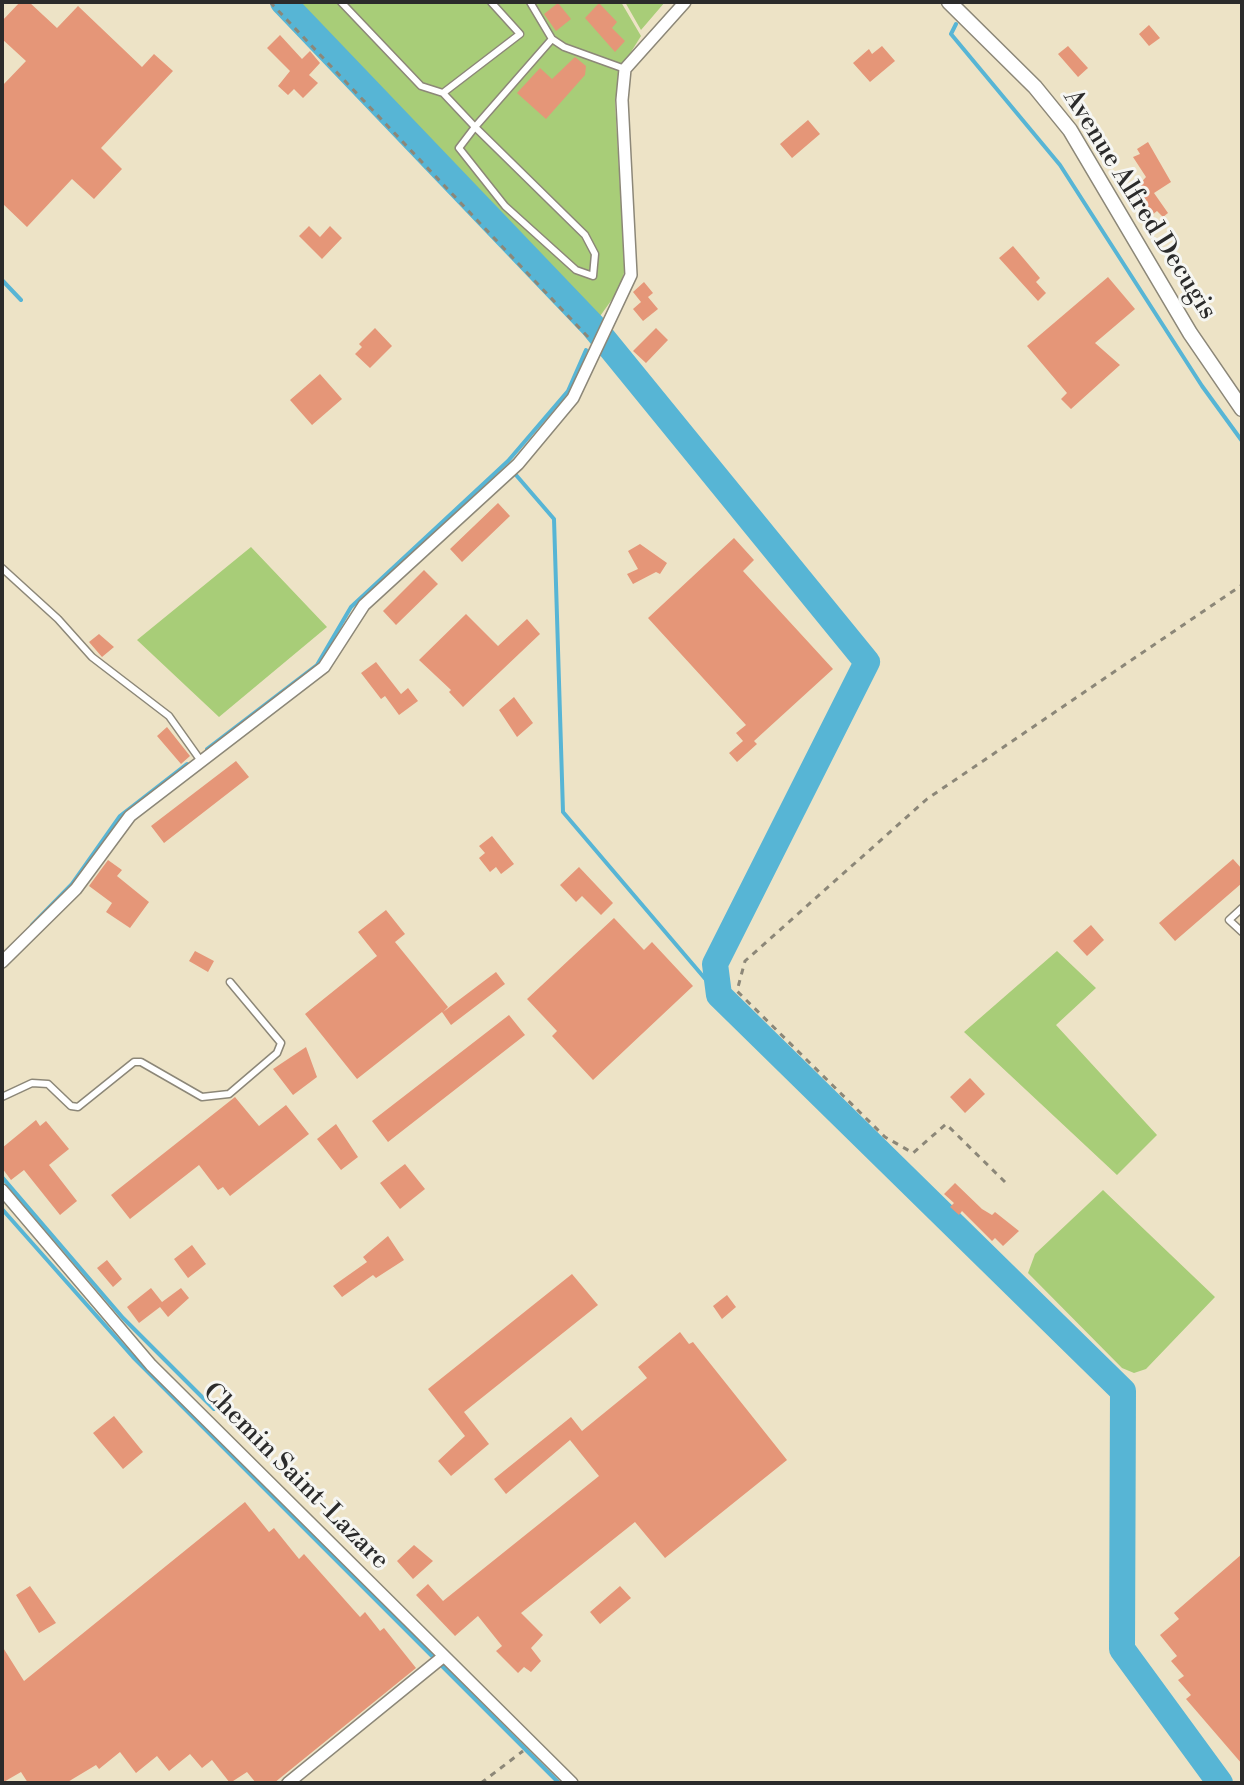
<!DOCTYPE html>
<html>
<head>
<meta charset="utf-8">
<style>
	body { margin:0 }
	#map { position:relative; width:1244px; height:1785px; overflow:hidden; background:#ede3c6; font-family:"Libre Bodoni",serif }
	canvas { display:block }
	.frame { position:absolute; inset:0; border:4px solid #2b2b2b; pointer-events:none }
</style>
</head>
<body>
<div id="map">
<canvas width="1244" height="1785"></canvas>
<div class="frame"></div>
</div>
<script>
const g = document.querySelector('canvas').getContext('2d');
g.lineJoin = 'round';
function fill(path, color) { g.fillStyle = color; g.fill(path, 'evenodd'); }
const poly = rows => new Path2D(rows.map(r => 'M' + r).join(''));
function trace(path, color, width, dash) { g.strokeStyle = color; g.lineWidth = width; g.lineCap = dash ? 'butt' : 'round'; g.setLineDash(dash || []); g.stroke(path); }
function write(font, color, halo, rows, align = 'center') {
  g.font = font + ' "Libre Bodoni",serif'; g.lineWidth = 6; g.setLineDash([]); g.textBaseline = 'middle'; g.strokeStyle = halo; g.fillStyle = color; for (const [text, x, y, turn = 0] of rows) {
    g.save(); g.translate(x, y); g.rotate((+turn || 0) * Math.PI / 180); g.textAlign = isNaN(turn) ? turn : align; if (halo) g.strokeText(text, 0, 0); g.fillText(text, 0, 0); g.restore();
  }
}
const green = poly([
	[294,2,621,2,641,36,621,68,615,102,625,270,618,291,598,319],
	[625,2,665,2,641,30],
	[251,547,327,627,219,717,137,640],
	[1057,951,1096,988,1056,1025,1157,1135,1117,1175,964,1032],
	[1103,1190,1215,1297,1146,1369,1134,1373,1122,1368,1028,1273,1035,1254]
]);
const stream = poly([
	[956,24,951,34,1060,165,1202,386,1242,441],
	[2,280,21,300],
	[516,475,554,519,563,812,719,995],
	[207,749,317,665,351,607,508,461,568,391,586,350],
	[32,925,72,884,120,816,187,764],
	[2,1177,123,1318,214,1409],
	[2,1209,133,1357,559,1783]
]);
const river = poly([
	[283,2,593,326,867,662,715,964,719,995,1123,1391,1122,1649,1220,1783]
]);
const building = poly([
	[20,2,29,2,57,28,78,6,142,67,154,54,173,71,101,148,122,169,94,199,72,179,27,227,2,203,2,86,26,61,2,39,2,21],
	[558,3,571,19,556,31,544,14],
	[599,3,617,22,612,28,625,41,615,52,585,18],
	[1149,25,1160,38,1149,46,1139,34],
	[280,35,302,59,310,51,320,63,309,75,318,83,303,98,294,89,288,95,278,86,290,71,267,48],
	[882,46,895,61,870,82,853,63,869,49,872,54],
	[1068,46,1088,68,1078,77,1058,54],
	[575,57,586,66,585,75,546,119,517,93,540,68,552,79],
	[808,120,820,134,792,158,780,144],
	[1148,142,1171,182,1154,193,1168,213,1163,217,1157,211,1152,215,1145,204,1148,202,1135,189,1146,177,1133,157,1140,154,1137,149],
	[309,226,320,237,330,226,342,238,322,259,299,236],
	[1013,246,1040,278,1036,282,1046,293,1038,301,999,258],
	[1108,277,1135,309,1095,343,1120,365,1071,409,1061,399,1067,393,1027,346],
	[644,282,653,293,648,297,658,309,643,321,633,309,641,302,633,292],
	[375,328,392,346,370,368,355,354,362,347,359,344],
	[656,328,668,340,646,363,633,351],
	[320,374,342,399,312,425,290,400],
	[498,503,510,516,462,562,450,549],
	[734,538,754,560,743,571,833,669,754,741,757,744,737,762,729,753,743,741,736,733,746,725,648,618],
	[640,544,667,563,660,574,656,572,633,584,627,574,638,569,628,551],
	[424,570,438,584,396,625,383,611],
	[466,614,498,646,527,619,540,634,463,707,449,692,451,690,419,660],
	[99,634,114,647,102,657,89,642],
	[376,662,401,694,408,688,418,701,399,715,385,696,381,699,361,673],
	[514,697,533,723,517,737,499,710],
	[167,727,190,756,181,764,157,736],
	[236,761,249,777,164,843,151,826],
	[492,836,514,864,501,874,496,867,490,872,479,858,485,853,479,846],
	[1233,859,1242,869,1242,883,1175,941,1159,923],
	[108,860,122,870,117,876,149,902,130,928,106,912,112,903,89,886],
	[579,867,613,903,601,915,582,896,576,902,560,885],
	[386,910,405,934,395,942,448,1007,443,1012,496,972,505,984,451,1025,442,1012,357,1079,305,1014,377,956,358,932],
	[614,918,644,950,652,942,693,986,593,1080,552,1036,557,1031,527,999],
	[1091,925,1104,940,1087,956,1073,941],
	[195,951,214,961,208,972,189,961],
	[509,1015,525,1035,388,1142,372,1121],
	[306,1047,317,1077,293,1095,273,1069],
	[970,1078,985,1094,965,1113,950,1097],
	[235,1097,259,1126,286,1105,309,1134,230,1196,223,1187,218,1190,199,1165,130,1219,111,1195],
	[36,1120,40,1126,46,1121,69,1149,49,1165,77,1201,60,1215,24,1170,11,1180,2,1168,2,1148],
	[336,1124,358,1157,341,1170,317,1139],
	[405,1164,425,1189,400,1209,380,1183],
	[955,1183,982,1209,992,1215,995,1212,1019,1231,1003,1246,995,1238,992,1241,962,1211,959,1215,950,1207,954,1203,944,1194],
	[388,1236,404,1260,376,1278,373,1275,342,1297,333,1286,367,1262,363,1257],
	[192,1245,206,1264,188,1278,174,1259],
	[107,1260,122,1279,113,1287,97,1268],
	[572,1274,598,1305,464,1412,489,1444,451,1476,438,1461,465,1436,428,1389],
	[151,1288,162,1302,181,1288,189,1298,168,1317,160,1307,139,1323,127,1307],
	[727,1295,736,1307,722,1319,713,1306],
	[680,1332,689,1344,693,1342,787,1460,665,1558,635,1522,521,1613,543,1635,531,1648,541,1661,531,1672,524,1667,518,1673,496,1651,502,1646,478,1616,455,1636,416,1595,428,1584,443,1601,599,1476,570,1440,506,1494,494,1479,571,1417,582,1431,647,1378,638,1367],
	[114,1416,143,1452,123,1469,93,1433],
	[245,1502,269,1532,274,1528,299,1559,304,1554,360,1617,365,1612,380,1631,384,1628,416,1668,274,1783,256,1783,247,1772,230,1783,212,1760,202,1768,190,1754,169,1771,157,1756,136,1773,120,1752,99,1769,96,1765,66,1783,28,1783,21,1772,2,1783,2,1646,24,1681],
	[414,1545,433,1561,413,1579,397,1561],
	[1242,1554,1242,1764,1186,1699,1191,1695,1178,1680,1184,1676,1171,1661,1177,1656,1160,1635,1179,1619,1174,1613],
	[30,1586,56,1623,39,1633,16,1595],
	[620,1586,631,1598,600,1624,590,1612]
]);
const path = poly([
	[270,2,589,338],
	[1005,1182,946,1124,913,1153,885,1137,737,991,745,961,927,799,1242,585],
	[481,1783,523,1751]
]);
const service = poly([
	[341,2,421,86,443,93,520,34,491,2],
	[530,2,552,39,564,47,625,69],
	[443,93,475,127,585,235,595,254,593,276,576,270,505,206,459,148,475,127,552,39],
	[2,568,58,619,92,657,169,716,201,761],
	[1242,908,1229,920,1242,932],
	[2,1097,32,1083,48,1084,71,1106,78,1107,134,1062,141,1062,202,1097,229,1094,277,1053,281,1043,230,982]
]);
const minor = poly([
	[2,962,76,889,130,816,324,667,364,605,518,464,573,398,631,275,622,100,625,69,685,2],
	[2,1190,151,1365,572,1783],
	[288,1783,444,1656]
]);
const tertiary = poly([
	[949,2,1035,87,1070,130,1190,333,1242,409]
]);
const streetNames = [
	["Avenue Alfred Decugis",1139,205,58],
	["Chemin Saint-Lazare",295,1477,45]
];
fill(green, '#a8cd78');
trace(stream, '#57b5d5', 4);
trace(river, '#57b5d5', 26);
fill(building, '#e59678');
trace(service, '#8c8778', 9);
trace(minor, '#8c8778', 14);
trace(tertiary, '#8c8778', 17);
trace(path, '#8c8778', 3, [6, 6]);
trace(service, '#fff', 6);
trace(minor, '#fff', 11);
trace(tertiary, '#fff', 14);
write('26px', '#2b2b2b', '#f6f6f2', streetNames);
</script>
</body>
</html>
